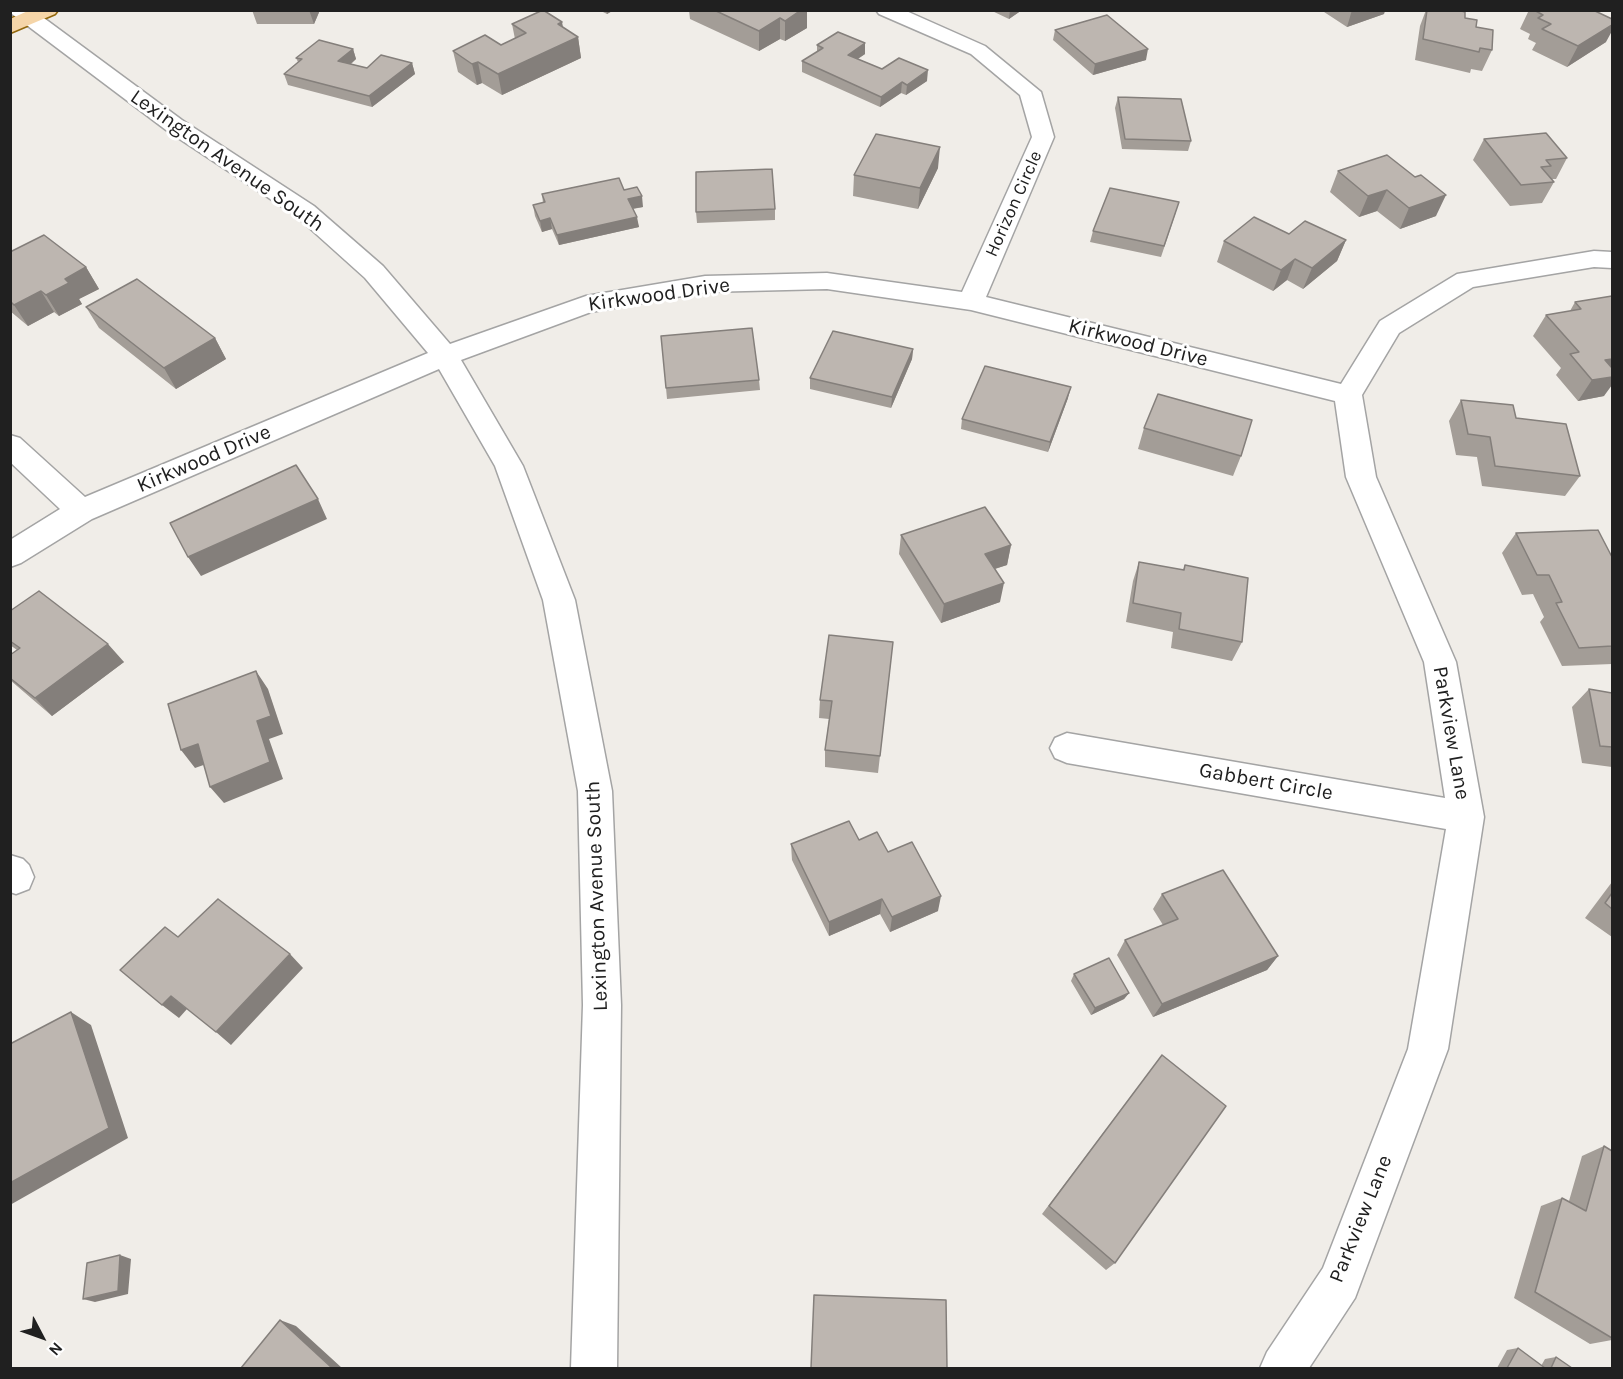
<!DOCTYPE html>
<html>
<head>
<meta charset="utf-8">
<style>
	body { margin:0 }
	#map { position:relative; width:1623px; height:1379px; overflow:hidden; background:#f0ede8; font-family:Karla,sans-serif }
	canvas { display:block }
	.frame { position:absolute; inset:0; border:12px solid #202020; pointer-events:none }
	.north { position:absolute; left:12px; top:1307px; width:60px; height:60px; -webkit-text-stroke:4px #fff; paint-order:stroke; rotate:131deg; font-size:16px; font-weight:700; line-height:24px; text-align:center; color:#202020 }
	.north::after { content:''; display:block; margin:auto; width:21px; height:27px; background:#202020; clip-path:polygon(50% 0,100% 100%,50% 72%,0 100%) }
</style>
</head>
<body>
<div id="map">
<canvas width="1623" height="1379"></canvas>
<div class="frame"></div>
<div class="north">N</div>
</div>
<script>
const g = document.querySelector('canvas').getContext('2d');
g.lineJoin = 'round';
const poly = rows => new Path2D(rows.map(r => 'M' + r).join(''));
function trace(path, color, width, dash) { g.strokeStyle = color; g.lineWidth = width; g.lineCap = dash ? 'butt' : 'round'; g.setLineDash(dash || []); g.stroke(path); }
function fill(path, color) { g.fillStyle = color; g.fill(path, 'evenodd'); }
function write(font, color, halo, rows, align = 'center') {
  g.font = font + ' Karla,sans-serif'; g.lineWidth = 6; g.setLineDash([]); g.textBaseline = 'middle'; g.strokeStyle = halo; g.fillStyle = color; for (const [text, x, y, turn = 0] of rows) {
    g.save(); g.translate(x, y); g.rotate((+turn || 0) * Math.PI / 180); g.textAlign = isNaN(turn) ? turn : align; if (halo) g.strokeText(text, 0, 0); g.fillText(text, 0, 0); g.restore();
  }
}
const minor = poly([
	[10,10,33,10,182,120,314,206,383,266,450,344,586,296,705,276,827,273,962,292,1032,137,1020,95,971,54,879,14,876,10,904,10,985,46,1041,92,1054,137,986,297,1341,384,1380,321,1457,274,1594,251,1612,252,1612,268,1594,267,1473,287,1399,333,1362,395,1376,477,1456,662,1484,817,1448,1049,1355,1298,1309,1368,1260,1368,1267,1352,1323,1268,1408,1049,1446,829,1067,763,1055,758,1050,748,1055,738,1067,733,1445,798,1424,662,1346,477,1335,401,971,310,827,289,705,292,591,312,461,360,523,466,575,600,612,791,621,1005,617,1368,571,1368,583,1005,578,791,543,600,495,466,439,369,92,519,21,563,10,567,10,540,60,509,10,462,10,435,20,438,85,497,428,353,365,278,296,216,166,130,12,14,10,10],
	[10,855,23,859,29,865,34,877,29,889,16,894,10,892,10,855]
]);
const major = poly([
	[30,10,58,10,55,14,10,33,10,19,30,10]
]);
const wall = poly([
	[252,10,320,10,314,24,257,24],
	[599,10,614,10,607,14],
	[689,10,807,10,807,28,785,41,780,39,759,51,690,19],
	[990,10,1022,10,1009,19],
	[1321,10,1385,10,1384,14,1347,27],
	[1426,10,1458,10,1465,18,1476,27,1492,50,1482,71,1471,69,1470,73,1415,60,1420,26],
	[1529,10,1593,10,1606,42,1567,67,1532,50,1536,43,1528,39,1530,34,1520,29],
	[512,24,563,28,578,37,581,58,502,95,482,83,477,85,458,72,453,51,501,45,515,39],
	[1055,30,1146,60,1093,75,1053,40],
	[865,43,865,54,858,59,882,69,927,81,906,95,901,93,880,107,802,72,802,61,817,52,817,45],
	[353,49,356,59,351,64,367,68,412,63,415,74,372,107,288,85,284,74,298,62,296,58],
	[1118,97,1191,141,1188,151,1122,149,1115,108],
	[1484,139,1567,158,1556,179,1552,179,1554,182,1542,203,1510,206,1473,160],
	[1387,155,1436,216,1400,229,1377,211,1359,217,1330,192,1338,171],
	[938,168,918,209,853,196,854,175],
	[624,190,643,207,633,209,639,227,559,245,552,229,542,232,535,216,533,205,543,203,542,194],
	[775,209,775,220,697,223,696,212],
	[1176,212,1161,257,1090,242,1093,231],
	[1289,234,1346,240,1337,261,1303,289,1287,280,1273,291,1217,262,1224,241],
	[10,252,86,267,99,289,79,299,82,304,59,316,54,312,28,326,10,311],
	[1612,296,1604,396,1578,401,1556,375,1561,368,1533,336,1546,315,1570,311,1575,302],
	[86,307,215,338,226,359,176,389,99,328],
	[913,349,912,359,891,408,810,389,810,378],
	[759,380,760,390,667,399,666,388],
	[1068,398,1048,452,961,429,962,419],
	[1461,400,1516,418,1580,476,1565,496,1482,486,1477,457,1456,455,1449,421],
	[1144,428,1241,456,1233,476,1138,449],
	[1516,533,1612,557,1612,664,1562,666,1540,622,1544,617,1533,594,1522,595,1502,553],
	[901,535,1011,545,1007,565,995,569,1000,602,941,623,899,554],
	[1139,562,1183,570,1185,565,1242,642,1232,661,1171,648,1173,632,1126,622,1133,581],
	[10,611,124,662,52,716,10,680,10,655,17,650,10,645],
	[891,661,878,773,825,767,825,750,829,719,819,718,820,700],
	[1589,689,1612,693,1612,767,1582,763,1572,707],
	[859,840,888,852,938,911,890,932,880,914,829,936,792,860,791,844],
	[1612,882,1612,937,1585,918],
	[1162,894,1278,956,1267,970,1153,1017,1117,955,1125,940,1163,925,1153,909],
	[1074,974,1129,993,1124,999,1091,1015,1071,981],
	[1162,1055,1115,1263,1106,1270,1042,1214],
	[1604,1146,1612,1151,1612,1340,1590,1344,1514,1298,1541,1206,1562,1198,1569,1201,1582,1156],
	[1518,1348,1541,1366,1545,1359,1556,1357,1572,1368,1497,1368,1507,1350]
]);
const shadedWall = poly([
	[309,10,320,10,314,24],
	[606,10,614,10,607,14],
	[801,10,807,10,807,28,785,41,785,21],
	[1010,10,1022,10,1009,19],
	[1352,10,1385,10,1384,14,1347,27],
	[780,18,780,39,759,51,759,31],
	[562,22,566,42,578,37,581,58,502,95,498,74,558,24],
	[1612,25,1612,31,1606,42,1567,67,1578,46],
	[865,43,865,54,848,65,848,55],
	[353,49,356,59,342,71,338,61],
	[1148,49,1146,60,1093,75,1095,64],
	[478,62,482,83,477,85,472,64],
	[412,63,415,74,372,107,369,96],
	[928,70,927,81,906,95,907,85],
	[902,82,901,93,880,107,881,97],
	[940,147,938,168,918,209,920,188],
	[1387,190,1377,211,1359,217,1368,196],
	[1446,195,1436,216,1400,229,1409,208],
	[642,196,643,207,630,209,628,199],
	[637,217,639,227,559,245,557,235],
	[550,218,552,229,542,232,540,221],
	[1346,240,1337,261,1303,289,1312,268],
	[1295,259,1287,280,1273,291,1281,270],
	[86,267,99,289,79,299,82,304,59,316,46,295,65,279],
	[41,291,54,312,28,326,14,305],
	[215,338,226,359,176,389,164,368],
	[913,349,912,359,891,408,892,397],
	[1612,359,1612,385,1604,396,1578,401,1605,360],
	[1071,387,1068,398,1048,452,1050,442],
	[318,499,327,519,201,576,188,557],
	[1011,545,1007,565,981,573,985,554],
	[1004,583,1000,602,941,623,944,604],
	[108,644,124,662,52,716,35,698],
	[256,671,268,689,283,734,269,739,283,779,224,803,210,787,257,721],
	[198,744,212,762,195,768,181,750],
	[941,896,938,911,890,932,892,917],
	[882,899,880,914,829,936,829,922],
	[290,954,303,968,231,1045,216,1032],
	[1278,956,1267,970,1153,1017,1162,1004],
	[1129,993,1124,999,1091,1015,1095,1008],
	[171,996,187,1009,179,1018,162,1005],
	[71,1012,91,1025,128,1138,10,1205,10,1183],
	[120,1255,131,1259,128,1294,95,1302,83,1299],
	[280,1320,296,1326,342,1368,332,1368]
]);
const building = poly([
	[543,10,562,22,558,24,578,37,498,74,478,62,472,64,453,51,485,35,501,45,526,33,512,24,543,10],
	[714,10,801,10,785,21,780,18,759,31,714,10],
	[1427,10,1458,10,1465,12,1465,18,1477,20,1476,27,1493,30,1492,50,1480,48,1479,52,1423,39,1427,10],
	[1534,10,1593,10,1612,19,1612,25,1578,46,1542,29,1551,24,1538,18,1543,15,1534,10],
	[1107,15,1148,49,1095,64,1055,30,1107,15],
	[838,32,865,43,848,55,882,69,899,58,928,70,907,85,902,82,881,97,802,61,823,48,817,45,838,32],
	[319,40,353,49,338,61,367,68,381,55,412,63,369,96,284,74,302,59,296,58,319,40],
	[1118,97,1181,99,1191,141,1125,139,1118,97],
	[1546,133,1567,158,1546,160,1551,166,1541,167,1554,182,1521,185,1484,139,1546,133],
	[876,134,940,147,920,188,854,175,876,134],
	[1387,155,1415,177,1421,175,1446,195,1409,208,1387,190,1368,196,1338,171,1387,155],
	[772,169,775,209,696,212,696,172,772,169],
	[619,178,624,190,637,187,642,196,628,199,637,217,557,235,550,218,540,221,533,205,545,202,542,194,619,178],
	[1110,188,1179,202,1164,246,1093,231,1110,188],
	[1254,217,1289,234,1305,221,1346,240,1312,268,1295,259,1281,270,1224,241,1254,217],
	[44,235,86,267,65,279,69,283,46,295,41,291,14,305,10,301,10,252,44,235],
	[137,279,215,338,164,368,86,307,137,279],
	[1612,296,1612,359,1605,360,1612,368,1612,377,1592,380,1570,354,1579,352,1546,315,1581,309,1575,302,1612,296],
	[752,328,759,380,666,388,661,336,752,328],
	[833,331,913,349,892,397,810,378,833,331],
	[985,366,1071,387,1050,442,962,419,985,366],
	[1158,394,1252,420,1241,456,1144,428,1158,394],
	[1461,400,1513,405,1516,418,1566,424,1580,476,1495,466,1490,437,1468,434,1461,400],
	[296,465,318,499,188,557,170,523,296,465],
	[985,507,1011,545,985,554,1004,583,944,604,901,535,985,507],
	[1598,530,1612,557,1612,646,1579,648,1556,603,1562,602,1549,575,1537,575,1516,533,1598,530],
	[1139,562,1184,570,1185,565,1248,578,1242,642,1179,629,1181,613,1133,603,1139,562],
	[39,591,108,644,35,698,10,678,10,655,20,648,10,641,10,611,39,591],
	[829,635,893,642,880,756,825,750,832,701,820,700,829,635],
	[256,671,271,716,257,721,270,762,210,787,198,744,181,750,168,704,256,671],
	[1589,689,1612,693,1612,747,1600,746,1589,689],
	[849,821,859,840,877,832,888,852,912,842,941,896,892,917,882,899,829,922,791,844,849,821],
	[1223,870,1278,956,1162,1004,1125,940,1178,919,1162,894,1223,870],
	[1612,893,1612,909,1605,903,1612,893],
	[218,899,290,954,216,1032,171,996,162,1005,120,970,165,927,178,937,218,899],
	[1109,958,1129,993,1095,1008,1074,974,1109,958],
	[71,1012,109,1128,10,1183,10,1044,71,1012],
	[1162,1055,1226,1106,1115,1263,1049,1206,1162,1055],
	[1604,1146,1612,1151,1612,1338,1535,1292,1562,1198,1586,1211,1604,1146],
	[120,1255,118,1291,83,1299,87,1263,120,1255],
	[814,1295,946,1300,947,1368,811,1368,814,1295],
	[280,1320,332,1368,241,1368,280,1320],
	[1518,1348,1545,1368,1507,1368,1518,1348],
	[1556,1357,1572,1368,1551,1368,1556,1357]
]);
const farStreetnames = [
	["Horizon Circle",1014,204,-66]
];
const streetNames = [
	["Lexington Avenue South",227,161,35],
	["Kirkwood Drive",659,295,-8],
	["Kirkwood Drive",1138,343,14],
	["Kirkwood Drive",204,459,-23],
	["Parkview Lane",1451,733,80],
	["Gabbert Circle",1266,782,10],
	["Lexington Avenue South",597,896,-92],
	["Parkview Lane",1361,1219,-68]
];
trace(minor, '#a4a4a4', 3);
trace(major, '#91670c', 3);
fill(minor, '#fff');
fill(major, '#f5d5a8');
fill(wall, '#a39d97');
fill(shadedWall, '#847f7b');
fill(building, '#bdb6b0');
trace(building, '#847f7b', 1.5);
write('18px', '#202020', '#fff', farStreetnames);
write('21px', '#202020', '#fff', streetNames);
</script>
</body>
</html>
